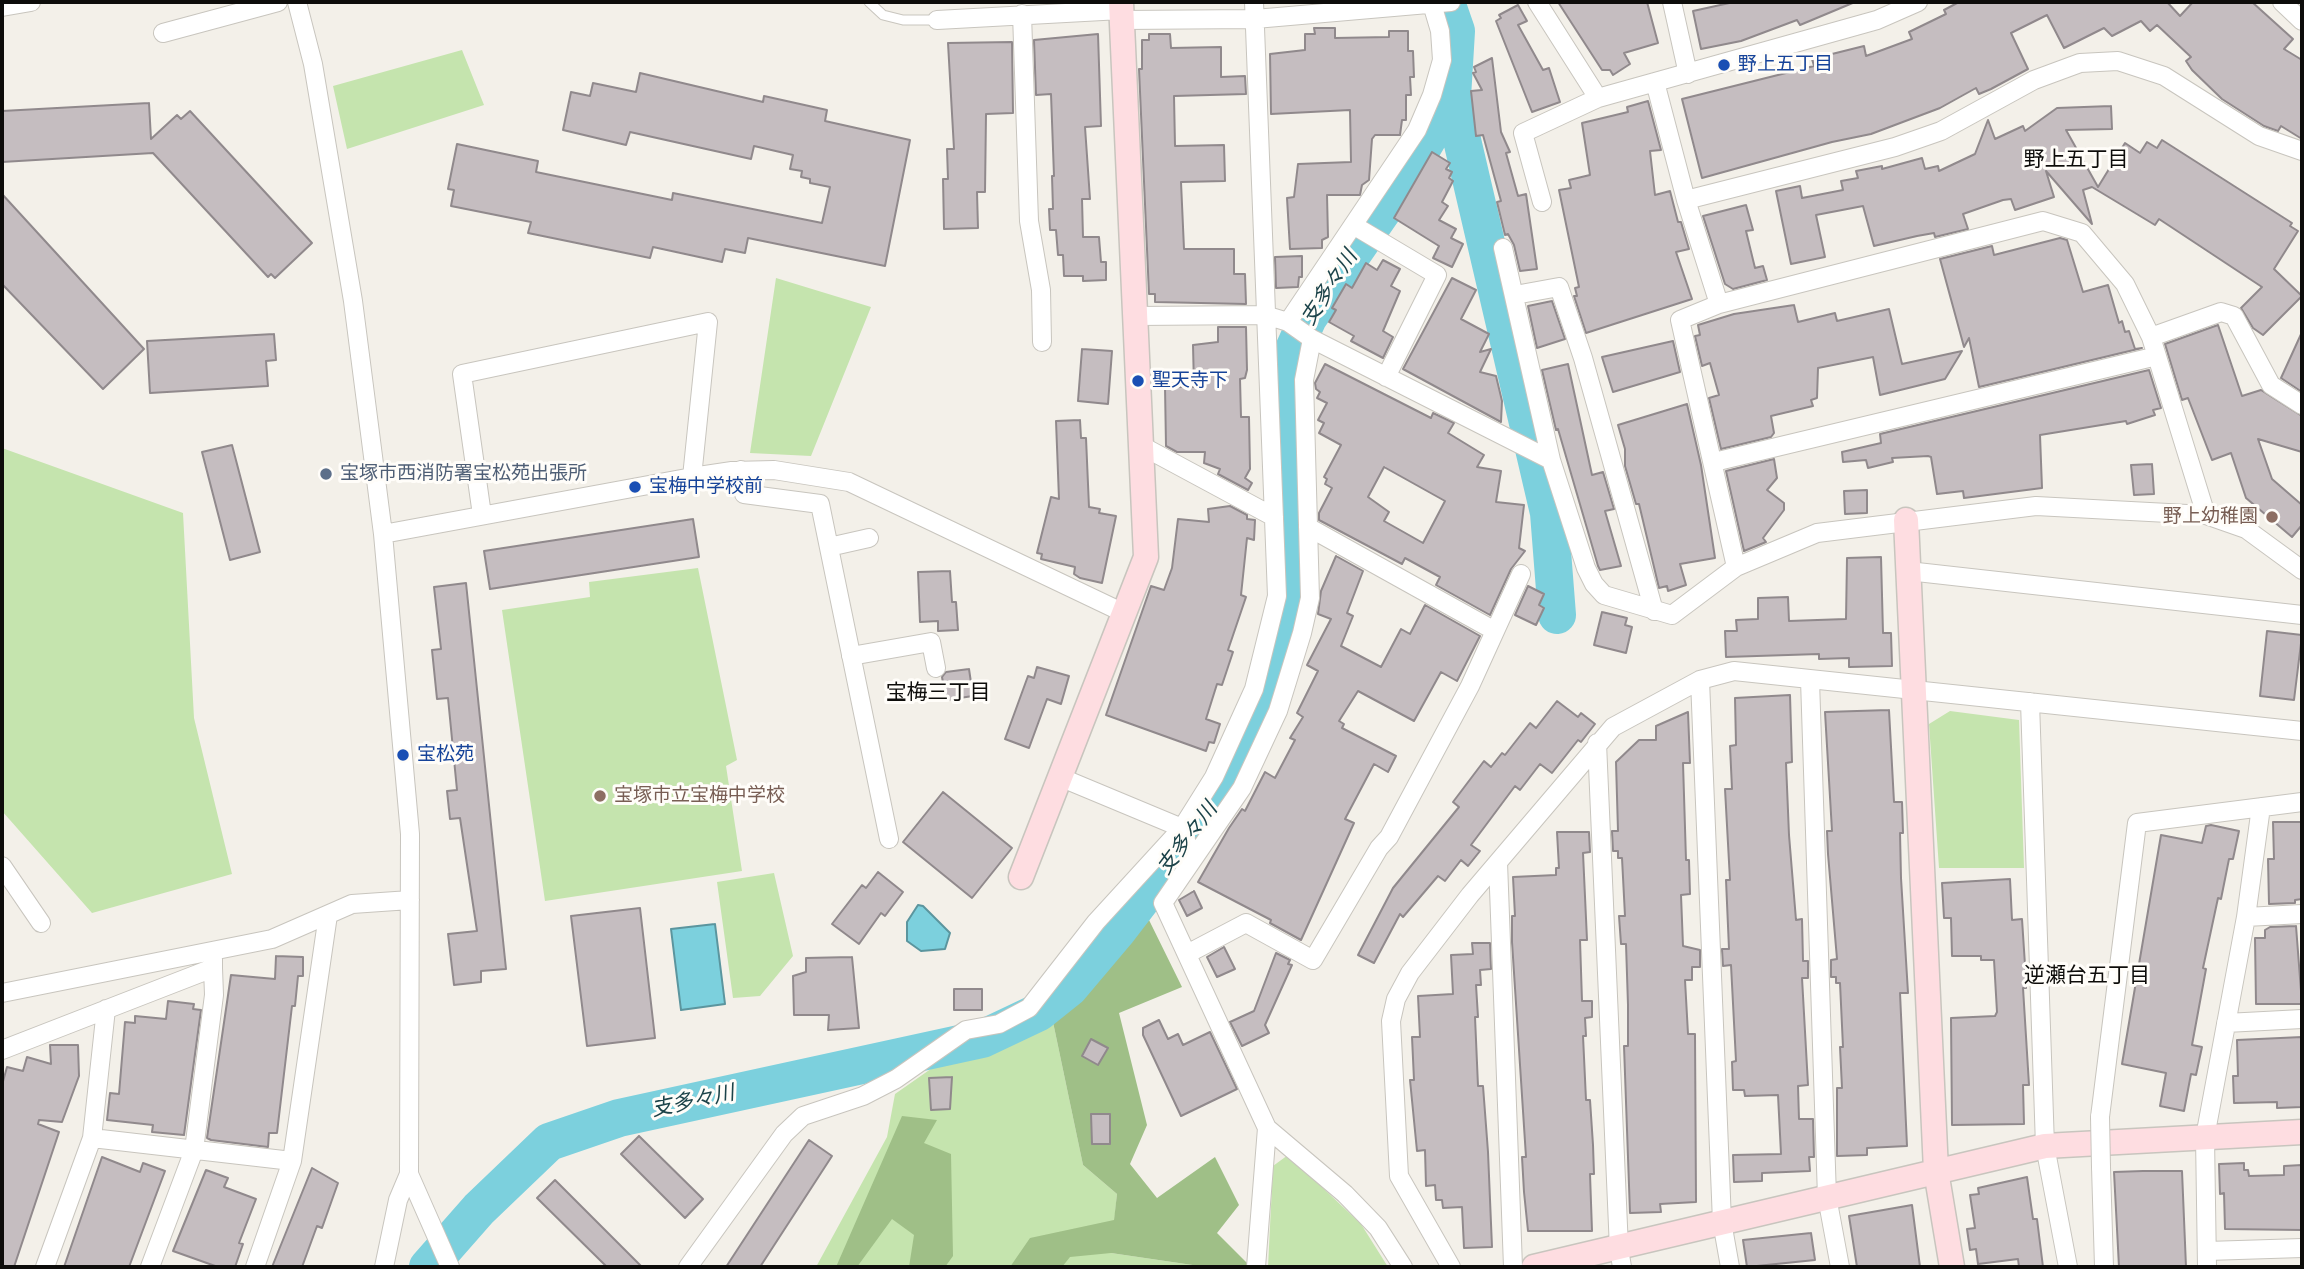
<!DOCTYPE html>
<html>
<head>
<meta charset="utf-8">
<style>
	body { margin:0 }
	#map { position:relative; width:2304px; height:1269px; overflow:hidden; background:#f3f0e9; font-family:"DM Sans",sans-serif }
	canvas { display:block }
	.frame { position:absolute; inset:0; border:4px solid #0d0c0a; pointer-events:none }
</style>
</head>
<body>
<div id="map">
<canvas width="2304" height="1269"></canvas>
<div class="frame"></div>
</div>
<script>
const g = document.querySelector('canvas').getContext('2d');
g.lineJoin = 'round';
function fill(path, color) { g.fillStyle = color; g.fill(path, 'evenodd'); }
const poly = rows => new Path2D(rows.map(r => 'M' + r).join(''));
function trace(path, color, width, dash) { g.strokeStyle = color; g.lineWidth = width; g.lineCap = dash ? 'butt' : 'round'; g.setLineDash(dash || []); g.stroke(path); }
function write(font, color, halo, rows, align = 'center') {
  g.font = font + ' "DM Sans","Noto Sans JP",sans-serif'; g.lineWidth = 6; g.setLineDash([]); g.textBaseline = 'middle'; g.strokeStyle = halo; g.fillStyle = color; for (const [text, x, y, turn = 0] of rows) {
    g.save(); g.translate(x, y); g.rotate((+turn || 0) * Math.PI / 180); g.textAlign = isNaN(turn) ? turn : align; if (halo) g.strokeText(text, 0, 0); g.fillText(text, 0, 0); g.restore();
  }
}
const green = poly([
	[462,50,484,105,347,149,333,86],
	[776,278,871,307,811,456,750,453],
	[2,448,183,513,194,718,232,874,92,913,2,811],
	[698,568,737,760,726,766,742,871,545,901,502,610,590,597,589,582],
	[1950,711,2019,720,2024,868,1939,868,1929,724],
	[774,873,793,956,760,996,733,998,717,882],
	[1053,1022,1083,1165,1117,1194,1111,1253,1206,1267,816,1267,887,1137,895,1094,945,1059,975,1053],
	[1288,1155,1361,1224,1388,1267,1268,1267,1273,1166]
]);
const forest = poly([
	[1149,920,1182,987,1119,1013,1147,1125,1130,1164,1157,1198,1215,1157,1239,1205,1217,1233,1249,1265,1206,1267,1111,1253,1070,1257,1062,1267,1010,1267,1030,1238,1114,1220,1117,1194,1083,1165,1053,1022],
	[902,1116,937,1120,924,1143,951,1154,953,1256,945,1267,909,1267,914,1235,892,1219,857,1267,836,1267]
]);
const water = poly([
	[918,905,923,906,950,933,945,949,921,951,907,941,907,922,918,905],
	[715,924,725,1004,681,1010,671,929,715,924]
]);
const river = poly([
	[1452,97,1549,513,1557,615],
	[428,1267,479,1209,549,1142,619,1118,982,1039,1039,1012,1069,988,1118,930,1224,792,1260,722,1293,609,1290,358,1308,318,1399,187,1452,97,1456,31,1446,2]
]);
const building = poly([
	[1558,2,1647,2,1658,43,1624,53,1630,64,1613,75,1610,70,1602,70,1558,2],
	[1734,2,1855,2,1800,25,1797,20,1741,41,1701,49,1693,11,1734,2],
	[1959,2,2167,2,2180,16,2193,2,2252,2,2293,39,2284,49,2302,60,2302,139,2281,126,2278,131,2264,126,2222,99,2192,70,2186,61,2191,57,2157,25,2150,31,2141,21,2112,36,2104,28,2064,48,2047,15,2011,33,2028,69,1991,89,1979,94,1976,88,1940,108,1871,134,1832,142,1702,178,1682,99,1814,66,1812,59,1864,46,1866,56,1912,39,1909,32,1946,14,1944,10,1959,2],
	[1518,5,1527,21,1518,25,1543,70,1549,68,1560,102,1532,112,1496,21,1501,18,1499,15,1518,5],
	[1314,28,1335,28,1335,38,1389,37,1389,31,1408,31,1408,51,1413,51,1414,77,1410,77,1411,95,1406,95,1406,120,1402,120,1400,135,1375,135,1372,139,1369,180,1362,185,1360,195,1327,195,1328,237,1322,240,1322,248,1290,249,1287,198,1294,197,1298,164,1351,162,1350,110,1271,114,1270,54,1305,50,1305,34,1315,34,1314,28],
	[1098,34,1101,126,1085,127,1090,199,1082,199,1083,237,1099,237,1101,262,1106,262,1106,280,1083,281,1083,276,1064,276,1063,255,1058,255,1056,230,1050,230,1049,209,1053,209,1052,176,1054,176,1051,94,1036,95,1034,40,1098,34],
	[1149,34,1170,34,1171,48,1221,47,1221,77,1245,76,1246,94,1174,96,1175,146,1224,145,1225,181,1181,182,1184,249,1234,249,1234,274,1245,274,1246,304,1155,302,1155,294,1149,294,1139,69,1142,69,1142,40,1149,40,1149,34],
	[1012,42,1013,113,986,114,985,192,977,192,978,228,944,229,943,179,948,179,947,149,954,149,948,43,1012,42],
	[1492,58,1501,132,1510,152,1506,153,1518,196,1526,194,1537,269,1520,271,1514,245,1508,234,1505,235,1497,202,1501,201,1483,135,1476,136,1471,91,1482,90,1473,73,1476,72,1474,67,1492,58],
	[640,73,763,102,764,96,827,110,825,121,910,140,885,266,748,238,745,253,725,249,722,262,653,247,650,258,528,233,531,222,451,206,454,190,448,189,457,144,538,161,536,172,672,200,673,193,822,223,830,187,810,183,810,179,801,177,802,171,790,169,793,155,754,146,751,159,630,132,626,145,563,130,571,92,590,96,593,83,636,92,640,73],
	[1648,101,1661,150,1650,151,1655,195,1670,191,1678,222,1681,222,1689,249,1676,252,1692,299,1586,333,1574,296,1577,296,1575,288,1579,287,1559,190,1571,188,1569,180,1590,175,1582,123,1628,112,1627,107,1648,101],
	[149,103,151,139,177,115,181,119,190,111,312,243,275,278,271,274,268,277,153,153,2,162,2,111,149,103],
	[2111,106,2112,129,2066,130,2098,187,2125,143,2140,153,2147,142,2157,148,2162,140,2292,223,2290,226,2298,231,2274,269,2302,296,2263,335,2253,328,2241,308,2262,287,2159,219,2155,225,2092,187,2083,190,2092,224,2046,171,2054,197,2015,210,2011,199,2003,200,1963,214,1968,229,1935,237,1934,233,1917,236,1874,246,1863,206,1816,215,1825,257,1791,264,1776,191,1800,186,1802,198,1843,190,1841,181,1858,178,1856,171,1882,166,1882,169,1922,158,1925,169,1938,166,1939,171,1975,154,1988,120,1995,139,2023,126,2025,131,2057,108,2111,106],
	[1432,152,1450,163,1446,169,1452,172,1449,178,1453,181,1442,202,1448,206,1439,220,1456,229,1451,238,1463,244,1452,267,1433,258,1439,246,1394,218,1432,152],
	[2,194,144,349,103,389,2,284,2,194],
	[1746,205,1753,230,1746,231,1755,268,1763,266,1767,280,1733,289,1725,284,1703,216,1746,205],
	[2060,238,2067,240,2083,292,2108,285,2119,323,2122,321,2125,332,2129,331,2135,349,2142,348,1979,387,1969,338,1964,347,1940,259,1992,246,1994,255,2060,238],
	[1302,256,1302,277,1299,277,1298,287,1276,288,1275,257,1302,256],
	[1383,260,1400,269,1391,286,1400,291,1383,331,1393,337,1383,358,1351,341,1354,336,1329,322,1336,310,1332,308,1346,284,1352,288,1366,263,1377,270,1383,260],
	[1452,278,1476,290,1461,319,1489,334,1480,352,1491,349,1480,372,1496,376,1502,401,1501,422,1403,369,1452,278],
	[1552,301,1565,339,1537,348,1528,306,1552,301],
	[1794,305,1798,322,1835,313,1837,321,1889,309,1902,364,1962,351,1945,379,1880,395,1873,357,1818,368,1817,398,1811,400,1813,406,1771,416,1774,433,1771,437,1721,449,1709,398,1719,395,1710,363,1702,366,1695,336,1700,335,1698,325,1734,314,1794,305],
	[2218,325,2242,396,2261,390,2302,416,2302,452,2258,439,2272,479,2302,505,2302,525,2292,537,2246,498,2231,453,2212,460,2188,398,2182,400,2165,344,2218,325],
	[1218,327,1246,327,1247,370,1245,378,1240,379,1241,417,1249,417,1250,469,1245,478,1252,483,1248,490,1218,474,1220,469,1204,463,1205,452,1177,452,1166,446,1165,387,1194,387,1193,345,1218,342,1218,327],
	[2302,332,2302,392,2281,378,2302,332],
	[274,334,276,360,266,361,268,386,150,393,147,341,274,334],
	[1673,341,1680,372,1613,392,1602,357,1673,341],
	[1082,349,1112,351,1108,404,1078,401,1082,349],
	[1325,364,1431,418,1433,413,1454,423,1448,433,1484,455,1477,467,1501,471,1496,502,1524,505,1519,548,1525,551,1511,569,1490,615,1436,585,1440,577,1405,558,1402,564,1319,520,1319,513,1332,488,1325,484,1327,479,1324,477,1341,445,1319,433,1324,423,1318,420,1327,403,1317,398,1320,392,1316,389,1315,383,1325,364],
	[1384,467,1445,501,1423,543,1384,521,1389,512,1368,497,1384,467],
	[1568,364,1592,475,1603,472,1614,509,1605,511,1621,566,1600,570,1598,566,1558,429,1556,430,1542,370,1568,364],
	[2149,370,2161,408,2153,410,2155,415,2127,424,2126,421,2040,435,2042,488,1964,498,1963,491,1937,494,1931,457,1928,456,1892,458,1893,462,1868,468,1866,460,1843,462,1842,452,1881,443,1880,434,2149,370],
	[1687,404,1701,465,1715,558,1680,564,1686,585,1668,591,1667,586,1659,588,1639,504,1636,504,1625,466,1625,449,1618,425,1687,404],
	[1080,420,1081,438,1086,438,1089,507,1100,509,1099,513,1116,516,1102,583,1080,578,1074,574,1075,567,1041,559,1042,554,1037,553,1051,497,1059,499,1056,421,1080,420],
	[232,445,260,552,230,560,202,452,232,445],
	[1774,459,1777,478,1767,490,1784,503,1784,510,1763,538,1766,542,1744,551,1726,471,1774,459],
	[2152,464,2154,494,2134,495,2131,465,2152,464],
	[1867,490,1867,513,1845,514,1844,491,1867,490],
	[1230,506,1247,515,1247,519,1255,520,1254,540,1247,538,1241,595,1246,597,1228,650,1233,652,1222,685,1217,684,1206,719,1220,724,1214,743,1209,742,1206,751,1106,715,1151,586,1164,590,1172,568,1178,519,1209,522,1208,509,1230,506],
	[693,519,699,557,490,589,484,551,693,519],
	[1336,556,1363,571,1347,613,1353,616,1341,646,1381,667,1401,629,1410,634,1425,605,1480,636,1457,681,1441,672,1414,721,1358,691,1339,721,1344,724,1342,728,1396,756,1388,772,1374,764,1345,819,1354,823,1301,940,1270,923,1271,920,1198,882,1229,828,1242,809,1245,811,1265,772,1275,778,1295,740,1290,738,1303,717,1297,713,1318,671,1307,665,1331,619,1318,614,1321,591,1336,556],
	[1881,557,1883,633,1891,633,1892,666,1849,667,1849,658,1819,659,1819,654,1726,657,1725,631,1737,631,1736,620,1758,619,1758,598,1788,597,1789,621,1846,619,1847,558,1881,557],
	[950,571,952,602,956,602,958,630,938,631,938,621,920,622,918,572,950,571],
	[466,583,506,969,481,971,481,982,454,985,448,934,477,931,460,818,450,819,447,791,457,790,448,698,437,699,432,650,441,649,434,587,466,583],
	[1528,586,1544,594,1539,605,1544,608,1536,625,1515,615,1528,586],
	[1602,612,1627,618,1625,625,1632,627,1626,653,1594,645,1602,612],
	[2267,631,2302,635,2294,700,2260,696,2267,631],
	[1037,667,1069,676,1061,704,1047,699,1029,748,1005,739,1028,676,1034,678,1037,667],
	[969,669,973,696,946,700,942,677,946,672,969,669],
	[1790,695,1792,762,1786,763,1789,835,1796,920,1802,919,1803,961,1808,961,1808,978,1802,978,1808,1085,1798,1086,1799,1119,1813,1119,1814,1157,1809,1157,1810,1171,1762,1173,1762,1181,1734,1182,1733,1155,1781,1154,1778,1095,1745,1096,1744,1090,1733,1090,1732,1062,1736,1061,1731,965,1723,966,1722,949,1729,949,1726,880,1730,880,1725,789,1732,789,1730,746,1736,745,1735,698,1790,695],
	[1557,701,1578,717,1581,713,1595,724,1581,742,1578,740,1552,773,1540,764,1520,790,1515,786,1471,845,1480,851,1468,866,1461,860,1445,881,1438,876,1403,917,1400,914,1374,963,1358,955,1393,888,1459,807,1453,802,1484,761,1491,767,1502,753,1505,755,1530,723,1536,728,1557,701],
	[1889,710,1894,802,1902,802,1903,833,1900,833,1901,878,1908,993,1900,993,1907,1146,1867,1148,1867,1155,1837,1156,1837,1088,1842,1088,1840,1047,1843,1047,1840,983,1836,983,1836,977,1831,977,1831,960,1837,959,1828,854,1827,831,1832,831,1825,712,1889,710],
	[1688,712,1690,763,1683,763,1686,860,1689,860,1690,894,1681,895,1683,946,1700,950,1700,967,1692,967,1692,980,1685,980,1688,1034,1695,1034,1696,1202,1660,1204,1661,1212,1630,1213,1624,1046,1628,1046,1628,1005,1626,944,1621,944,1619,916,1625,916,1622,858,1618,858,1618,851,1613,851,1612,831,1618,831,1616,762,1639,740,1656,740,1656,726,1688,712],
	[943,792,1012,848,972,898,903,842,943,792],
	[2273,822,2301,822,2302,899,2295,900,2295,903,2269,904,2268,859,2274,859,2273,822],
	[2211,825,2239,831,2233,859,2229,859,2221,899,2218,898,2203,968,2206,969,2192,1045,2202,1047,2196,1075,2191,1074,2184,1111,2160,1106,2166,1073,2122,1064,2161,835,2202,843,2206,826,2211,825],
	[1557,832,1589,832,1590,852,1583,853,1587,940,1580,940,1582,1001,1592,1001,1592,1017,1585,1018,1586,1036,1583,1036,1586,1100,1590,1100,1593,1145,1594,1174,1590,1174,1592,1231,1528,1231,1524,1192,1522,1157,1526,1157,1512,942,1512,916,1515,916,1513,877,1556,875,1556,868,1559,868,1557,832],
	[878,872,903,892,885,916,881,913,859,944,832,924,862,885,866,888,878,872],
	[2010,879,2012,920,2022,919,2025,965,2026,988,2023,988,2029,1085,2023,1085,2024,1124,1952,1125,1951,1018,1995,1016,1997,1012,1994,960,1981,960,1981,956,1952,956,1951,918,1944,918,1942,883,2010,879],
	[1194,891,1202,908,1187,916,1179,900,1194,891],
	[640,908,655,1038,587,1046,571,916,640,908],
	[2296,926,2302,1004,2256,1004,2255,938,2265,938,2265,930,2270,927,2296,926],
	[1472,943,1490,943,1491,969,1480,970,1481,985,1476,985,1478,1017,1475,1017,1478,1086,1483,1086,1488,1152,1492,1247,1464,1248,1462,1207,1443,1208,1442,1200,1436,1200,1435,1185,1426,1186,1425,1150,1417,1151,1410,1080,1414,1080,1412,1037,1420,1037,1418,996,1453,994,1451,955,1473,954,1472,943],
	[1224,947,1235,969,1217,977,1207,957,1224,947],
	[1276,953,1290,960,1288,964,1292,965,1265,1025,1269,1033,1242,1046,1230,1022,1254,1011,1276,953],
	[276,956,303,957,303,976,298,976,295,1006,292,1006,277,1133,269,1133,268,1147,211,1140,207,1138,231,975,275,979,276,956],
	[852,957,859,1028,828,1030,829,1015,794,1015,793,976,806,972,806,958,852,957],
	[954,989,982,989,982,1010,954,1010,954,989],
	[168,1001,194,1004,193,1009,201,1010,184,1135,152,1132,153,1125,107,1120,110,1093,119,1094,125,1022,135,1023,135,1016,166,1019,168,1001],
	[1159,1020,1168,1039,1178,1034,1183,1045,1210,1032,1237,1089,1181,1116,1143,1035,1143,1028,1159,1020],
	[2302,1037,2302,1107,2277,1108,2277,1102,2234,1103,2233,1076,2238,1076,2237,1040,2302,1037],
	[1091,1039,1108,1048,1098,1065,1082,1056,1091,1039],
	[50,1045,78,1045,79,1076,62,1122,39,1120,38,1124,59,1132,14,1267,2,1267,2,1085,7,1067,23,1071,27,1057,51,1064,50,1045],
	[952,1077,950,1109,931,1110,929,1078,952,1077],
	[1091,1114,1110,1114,1110,1144,1092,1144,1091,1114],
	[639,1136,703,1199,685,1218,621,1154,639,1136],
	[809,1140,832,1156,760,1267,726,1267,809,1140],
	[102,1157,140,1172,143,1163,165,1171,129,1267,64,1267,102,1157],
	[2244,1163,2244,1170,2248,1170,2249,1176,2284,1175,2284,1166,2302,1165,2302,1230,2225,1229,2224,1193,2220,1194,2219,1164,2244,1163],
	[312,1168,338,1183,322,1228,317,1226,302,1267,272,1267,312,1168],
	[206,1170,228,1178,224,1187,256,1199,239,1243,243,1244,235,1267,218,1267,173,1251,206,1170],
	[2143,1171,2182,1171,2186,1267,2119,1267,2114,1172,2143,1171],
	[2027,1177,2033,1219,2037,1219,2043,1267,2019,1267,2018,1259,1978,1264,1976,1249,1970,1250,1967,1229,1975,1228,1970,1195,1979,1194,1978,1188,2027,1177],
	[555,1180,642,1267,607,1267,537,1198,555,1180],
	[1912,1205,1920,1267,1857,1267,1849,1216,1912,1205],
	[1811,1233,1815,1260,1747,1267,1743,1240,1811,1233]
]);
const lane = poly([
	[869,2,883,15,903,20,937,20]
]);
const street = poly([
	[297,2,313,64,353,301,383,534,410,834,409,1174,398,1200,384,1267],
	[1537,2,1598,98,1877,20,1918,2],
	[1672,2,1688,74],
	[2282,2,2302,21],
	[2,7,31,2],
	[1022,14,1029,221,1041,290,1042,342],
	[937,20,1121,10],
	[1121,20,1255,19,1451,2],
	[163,33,278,2],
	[1655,82,1686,200,1719,304,2043,221,2082,233,2125,284,2151,337,2206,515],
	[1686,200,1895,147,1941,131,2034,80,2080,63,2118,61,2164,76,2259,136,2302,151],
	[1542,202,1523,133,1598,98],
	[1353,225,1437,275,1386,377],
	[1503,248,1551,460,1586,568,1594,584,1604,595,1672,615,1736,567,1817,533,2036,506,2206,515,2246,529,2302,570],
	[1515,295,1559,287,1583,358,1654,611],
	[1719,304,1680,320,1736,567],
	[1135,316,1265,315,1288,322,1312,339,1551,460],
	[1288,322,1417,130,1432,95,1442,60,1440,31,1432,4],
	[2151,337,2221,312,2234,316,2271,385,2302,405],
	[1312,339,1304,380,1310,598,1302,633,1278,711,1242,788,1163,903,1267,1128,1345,1194,1378,1228,1403,1267],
	[1142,446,1274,517],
	[1714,462,2157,356],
	[741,470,744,494,820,504,889,839],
	[482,515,462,374,708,322,692,477],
	[1308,527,1495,631],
	[383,534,692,477,732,471,774,470,849,482,1126,614],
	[829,547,869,538],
	[1908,571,2302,615],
	[851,656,931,642,936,668],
	[1700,680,1722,1222,1730,1267],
	[1810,680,1827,1197,1840,1267],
	[2030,702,2045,1146,2068,1267],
	[1597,743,1619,1249,1622,1267],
	[1062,778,1182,828,1192,859],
	[1498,862,1513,1267],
	[2,866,41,923],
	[2246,917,2302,914],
	[1187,954,1246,923,1313,960,1379,848,1389,837,1470,686,1521,574],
	[2,993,272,939,352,904,410,900],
	[2226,1023,2302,1019],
	[2,1050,213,968,213,959],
	[2100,1117,2137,823,2302,802],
	[92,1138,292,1161],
	[2101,1167,2104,1267],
	[409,1174,450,1267],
	[2207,1251,2302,1248],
	[45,1267,92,1138,106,1009],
	[150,1267,194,1150,214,995,213,968],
	[255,1267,292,1161,328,915],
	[688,1267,784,1134,803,1116,863,1096,896,1079,966,1030,999,1024,1029,1008,1096,922,1182,828,1214,777,1254,689,1277,596,1254,2],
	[1256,1267,1267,1128],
	[1451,1267,1399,1176,1391,1021,1396,999,1410,973,1470,895,1613,727,1700,680,1734,671,2302,731],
	[2207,1267,2205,1137,2246,917,2261,807]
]);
const secondary = poly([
	[1906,520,1936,1171,1952,1267],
	[1021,877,1146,557,1121,2],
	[1534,1267,2045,1146,2302,1132]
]);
const streetBridge = poly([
	[2100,1117,2101,1167]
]);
const markers = [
	[1724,65,7,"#1a4fb4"],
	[1138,381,7,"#1a4fb4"],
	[326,474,7,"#5c6f8a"],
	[635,487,7,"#1a4fb4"],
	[2272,517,7,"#8d6e63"],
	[403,755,7,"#1a4fb4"],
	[600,796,7,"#8d6e63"]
];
const transitNames = [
	["野上五丁目",1738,65],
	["聖天寺下",1152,381],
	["宝梅中学校前",649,487],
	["宝松苑",417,755]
];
const serviceNames = [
	["宝塚市西消防署宝松苑出張所",340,474]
];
const educationNames = [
	["野上幼稚園",2258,517],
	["宝塚市立宝梅中学校",614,796,"left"]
];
const neighbourhoodNames = [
	["野上五丁目",2076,160],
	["宝梅三丁目",938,693],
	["逆瀬台五丁目",2087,976]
];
const waterNames = [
	["支多々川",1330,288,-57],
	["支多々川",1188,839,-53],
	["支多々川",693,1102,-12]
];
fill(green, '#c5e4ae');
fill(forest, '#9fbf87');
fill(water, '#7cd0dd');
trace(water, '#5b959e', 2);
trace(river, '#7cd0dd', 38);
fill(building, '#c5bdc0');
trace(building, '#90898c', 2);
trace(lane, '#c8c5be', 11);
trace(street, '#c8c5be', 20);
trace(secondary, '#c8c5be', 27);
trace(lane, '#fff', 9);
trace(street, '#fff', 18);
trace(secondary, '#fedde1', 24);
trace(streetBridge, '#c8c5be', 20, []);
trace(streetBridge, '#fff', 18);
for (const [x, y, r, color] of markers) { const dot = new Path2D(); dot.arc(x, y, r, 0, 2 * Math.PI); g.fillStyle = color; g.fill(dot); trace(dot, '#fffdf9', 2.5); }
write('19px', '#164399', '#fffdf9', transitNames, 'left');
write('19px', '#4e5e75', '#fffdf9', serviceNames, 'left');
write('19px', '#785e54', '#fffdf9', educationNames, 'right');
write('21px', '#0d0c0a', '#fffdf9', neighbourhoodNames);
write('italic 21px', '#1c4349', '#fffdf9', waterNames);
</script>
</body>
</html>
